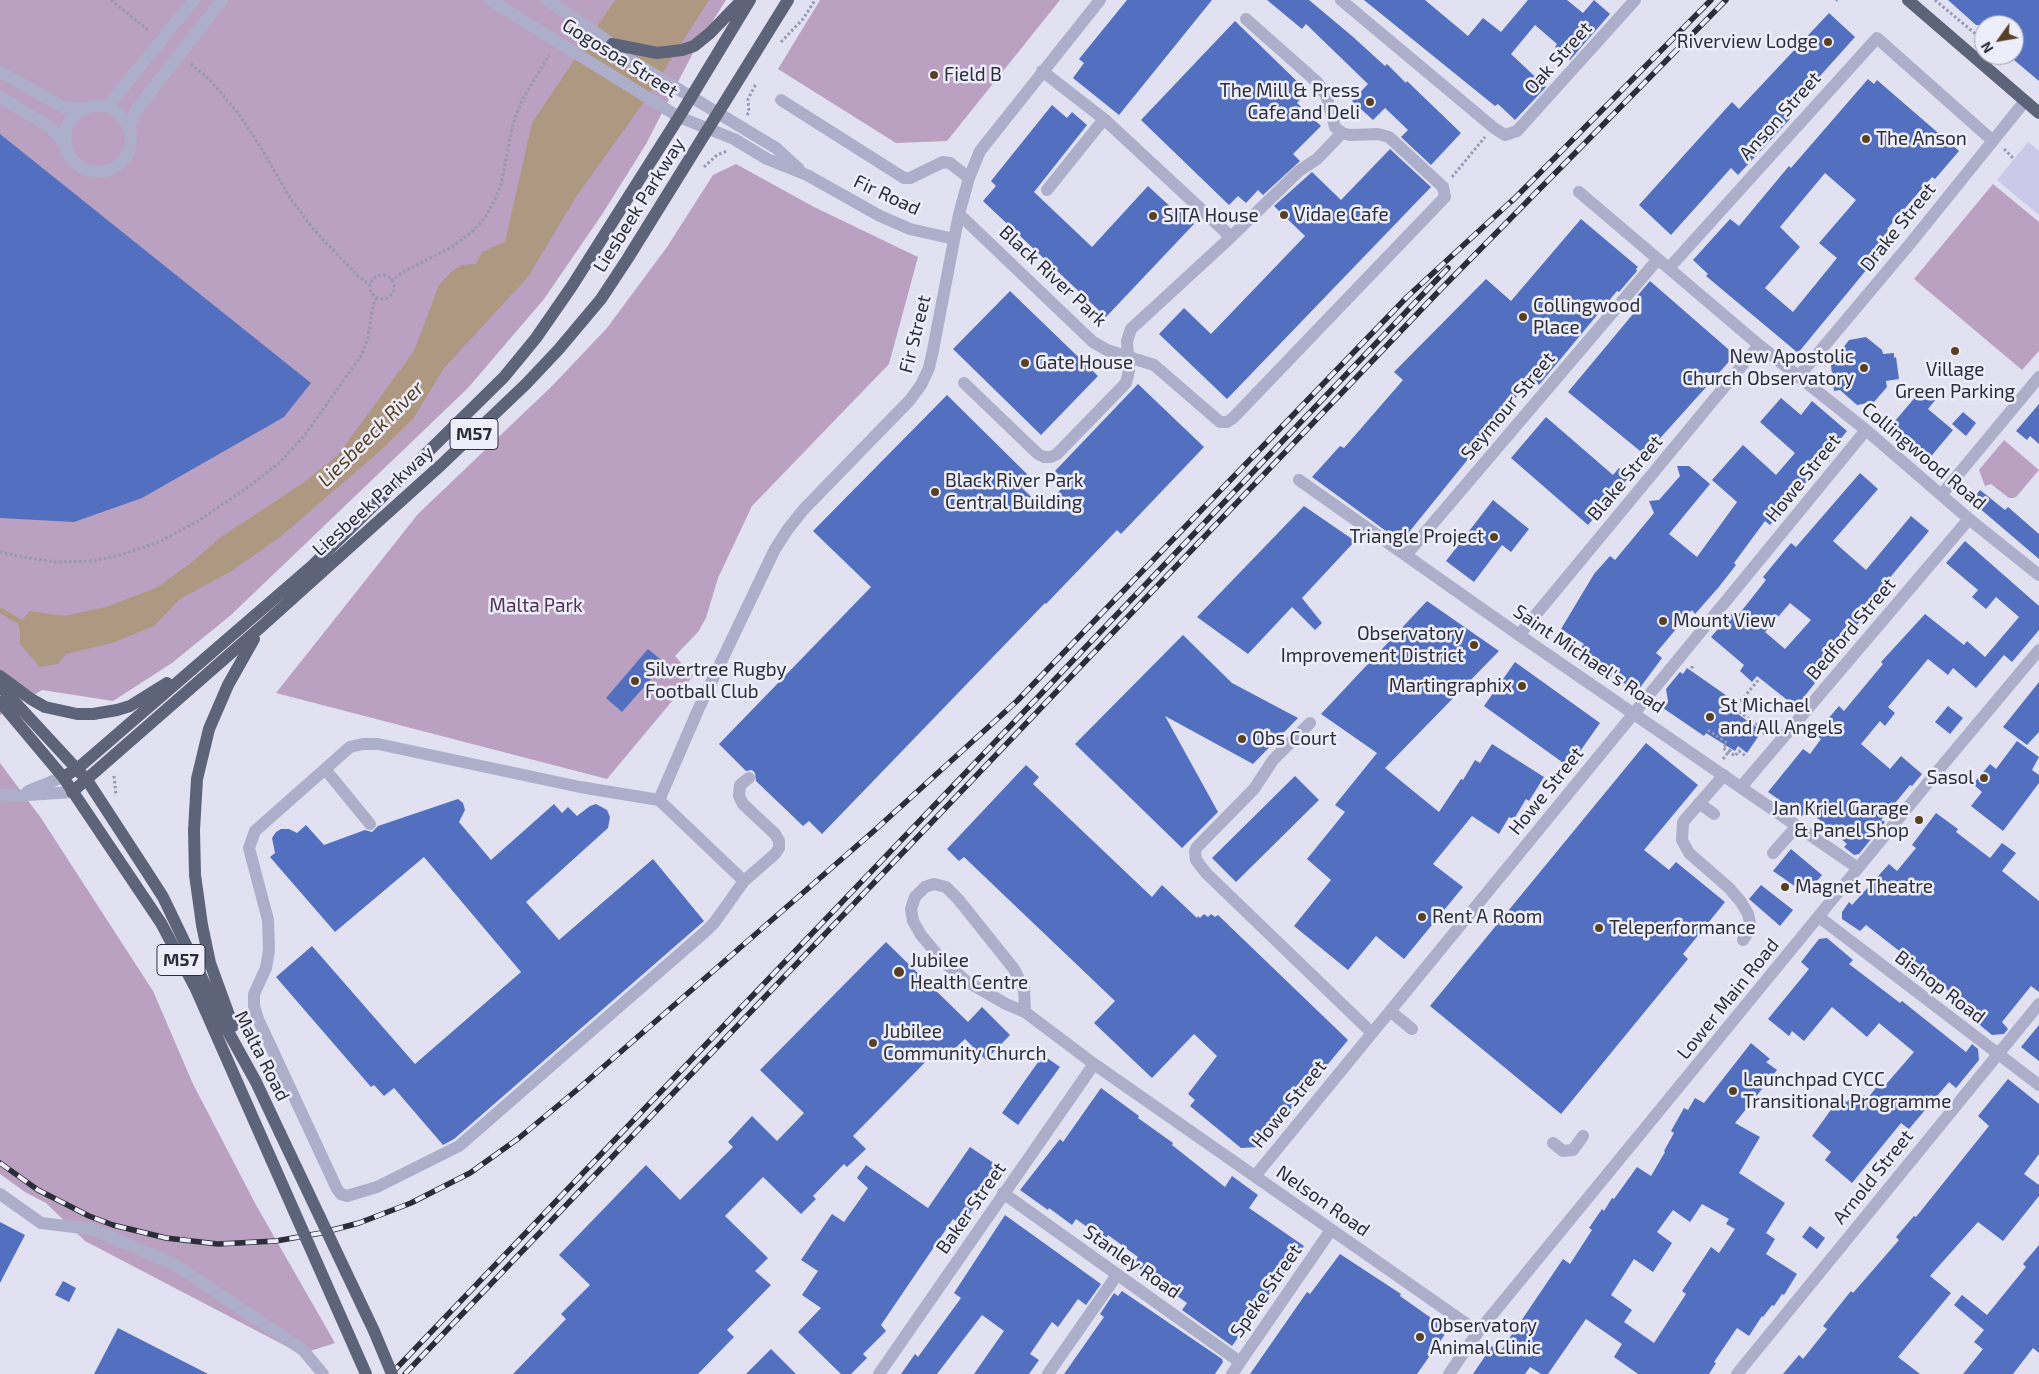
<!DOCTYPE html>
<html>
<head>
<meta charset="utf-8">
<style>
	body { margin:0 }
	#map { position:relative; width:2039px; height:1374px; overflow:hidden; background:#e1e1f2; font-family:"Exo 2",sans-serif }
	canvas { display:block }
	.north { position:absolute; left:1974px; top:15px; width:50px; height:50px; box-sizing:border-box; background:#eeedfa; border:1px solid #a0a1ad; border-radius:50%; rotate:238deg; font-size:14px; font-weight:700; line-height:20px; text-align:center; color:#2b2e39 }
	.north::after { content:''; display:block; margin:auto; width:18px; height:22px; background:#584023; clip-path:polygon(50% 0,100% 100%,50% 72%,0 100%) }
</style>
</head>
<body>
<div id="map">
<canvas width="2039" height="1374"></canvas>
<div class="north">N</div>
</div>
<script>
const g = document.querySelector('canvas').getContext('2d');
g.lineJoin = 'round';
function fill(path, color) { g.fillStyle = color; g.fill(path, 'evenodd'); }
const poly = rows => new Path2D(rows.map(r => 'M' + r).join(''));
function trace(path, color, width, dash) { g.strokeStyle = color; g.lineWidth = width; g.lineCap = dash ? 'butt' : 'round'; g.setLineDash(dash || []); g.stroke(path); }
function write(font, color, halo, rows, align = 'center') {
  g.font = font + ' "Exo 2",sans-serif'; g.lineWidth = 5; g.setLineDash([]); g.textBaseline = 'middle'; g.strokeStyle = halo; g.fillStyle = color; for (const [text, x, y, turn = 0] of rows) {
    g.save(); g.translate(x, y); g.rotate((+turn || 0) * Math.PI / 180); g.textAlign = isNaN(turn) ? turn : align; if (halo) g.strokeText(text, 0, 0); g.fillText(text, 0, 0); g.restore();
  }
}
const green = poly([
	[0,0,726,0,695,49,646,144,603,213,544,299,468,388,231,615,172,663,113,701,42,690,0,715],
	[820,0,1060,0,947,141,896,143,778,69],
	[736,164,814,207,918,257,889,364,752,506,718,578,706,618,698,632,675,656,693,676,607,779,276,693,418,514,553,385,607,328,667,247,713,175],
	[1993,184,2039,222,2039,351,2022,370,1914,279],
	[2004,440,2039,470,2016,497,2013,498,2009,498,1991,484,1985,486,1979,470],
	[0,763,41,818,153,991,193,1084,256,1205,335,1343,301,1354,85,1241,46,1203,25,1192,0,1174]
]);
const plaza = poly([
	[2028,142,2039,151,2039,215,1997,180]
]);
const water = poly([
	[615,0,709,0,644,102,576,197,528,277,444,368,413,419,379,452,279,538,230,572,180,599,154,626,112,643,66,654,58,664,40,667,20,644,20,622,30,611,64,616,106,607,156,588,191,563,221,537,303,483,337,456,414,351,439,285,451,272,461,265,476,264,482,252,505,242,532,123]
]);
const stream = poly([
	[0,610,20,622,22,628]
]);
const building = poly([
	[1127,0,1212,0,1119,115,1073,78,1084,63,1079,59],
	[1267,0,1309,0,1352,36,1385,66,1387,64,1406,83,1407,81,1461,133,1431,165,1401,137,1408,130,1385,108,1373,120,1352,101,1368,84,1306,24,1302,29],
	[1364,0,1425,0,1468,36,1483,18,1501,32,1528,0,1567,0,1583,13,1594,0,1610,14,1570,60,1555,47,1557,44,1535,25,1511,54,1546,87,1515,120,1498,104,1495,106],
	[1948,0,2039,0,2039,81,2014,60,2014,25,1976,25],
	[1829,13,1855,37,1820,76,1822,77,1809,91,1807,89,1784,113,1790,119,1779,131,1738,175,1731,168,1671,235,1639,205,1732,102,1739,109],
	[1235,21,1307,91,1297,103,1321,126,1293,154,1300,161,1263,195,1258,190,1246,203,1238,196,1229,205,1141,120],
	[1868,79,1874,84,1877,80,1959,151,1935,179,1932,177,1887,229,1895,235,1798,353,1706,276,1708,274,1693,260,1730,219,1739,226,1789,166,1791,168],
	[1825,173,1856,200,1819,243,1837,258,1793,312,1765,288,1800,247,1780,227],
	[1052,105,1067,118,1072,112,1087,125,1034,192,1092,247,1148,186,1173,209,1175,206,1194,224,1106,317,983,201,996,186,991,181],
	[0,134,311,383,284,417,142,498,74,522,0,518],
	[1390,149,1431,187,1227,399,1159,334,1184,308,1211,334,1305,236,1274,206,1312,172,1341,200],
	[1581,219,1638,267,1636,269,1637,271,1619,292,1617,291,1539,385,1531,379,1471,452,1473,453,1401,542,1312,477,1340,446,1344,448,1403,380,1394,372,1486,279,1511,301],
	[1650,281,1735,355,1645,455,1568,392,1638,308,1631,303],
	[1010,291,1098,376,1041,435,953,349],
	[1866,337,1882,350,1883,354,1894,353,1894,358,1896,357,1899,379,1886,381,1887,387,1874,402,1857,405,1840,390,1834,391,1830,357,1837,356,1849,340],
	[1138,384,1204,447,1121,534,1117,530,1046,604,1045,603,822,834,809,821,803,826,756,781,755,773,752,770,746,771,719,744,871,587,813,531,947,395,1031,478,1022,488,1043,508,1067,483,1055,471],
	[1923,388,1936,399,1928,409,1953,430,1928,460,1889,428],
	[1781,398,1801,415,1812,401,1847,431,1830,452,1829,450,1805,477,1809,479,1770,525,1765,521,1734,563,1736,565,1718,588,1695,614,1692,610,1656,653,1662,658,1636,693,1613,674,1610,677,1592,663,1578,651,1584,644,1561,629,1594,574,1610,556,1615,560,1654,513,1649,501,1659,500,1680,476,1677,466,1689,466,1710,484,1669,534,1697,557,1737,502,1712,480,1743,445,1776,475,1795,453,1760,422],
	[2039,404,2039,444,2030,436,2027,440,2016,431],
	[1963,412,1976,423,1966,436,1952,424],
	[1546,417,1613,475,1619,468,1629,477,1588,525,1511,458],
	[1860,473,1878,489,1833,541,1866,570,1911,516,1929,531,1882,587,1886,590,1816,674,1817,675,1813,681,1815,683,1796,707,1757,676,1752,682,1740,671,1744,665,1711,637,1731,614,1736,618,1766,580,1763,577,1791,543,1796,547],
	[1790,603,1811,620,1785,649,1765,632],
	[1980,490,2005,510,2008,507,2039,534,2039,559,1971,501],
	[1493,500,1529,529,1511,552,1502,545,1474,582,1446,561],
	[1304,506,1355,541,1302,598,1322,623,1315,630,1292,607,1248,654,1197,617],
	[1965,541,2039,606,2039,630,2012,662,2004,655,1976,688,1953,668,1948,675,1928,659,1888,707,1895,713,1885,726,1880,721,1861,744,1890,769,1901,756,1922,774,1912,786,1910,785,1881,820,1885,822,1859,854,1854,855,1844,847,1847,844,1807,809,1802,816,1768,792,1803,749,1810,754,1821,739,1815,734,1839,706,1844,711,1883,664,1881,662,1925,614,1964,645,1967,641,1985,657,2019,617,1996,597,1986,609,1972,597,1978,590,1946,563],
	[1427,601,1499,651,1385,768,1439,812,1461,779,1463,780,1475,760,1480,763,1492,744,1544,777,1529,801,1526,799,1514,819,1509,817,1499,834,1472,816,1433,864,1463,887,1404,959,1376,936,1348,970,1294,926,1331,880,1307,859,1345,812,1335,805,1377,753,1321,714],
	[1183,635,1232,683,1298,718,1253,764,1165,716,1218,812,1182,848,1075,744],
	[648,649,665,663,622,712,606,698],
	[1515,662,1600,723,1569,767,1484,706],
	[1687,668,1730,698,1725,705,1762,731,1747,753,1738,746,1735,751,1706,733,1704,736,1663,708,1668,701,1666,689,1680,672,1683,674],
	[2039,682,2039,732,2027,745,2003,727],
	[1948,706,1963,718,1950,734,1935,722],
	[2017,741,2039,757,2032,770,2039,775,2039,783,2003,831,1971,806,1982,792,1973,784,1990,764,1996,769],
	[1646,743,1698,785,1644,850,1669,870,1676,862,1725,902,1683,954,1688,959,1561,1114,1430,1006],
	[1026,765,1039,777,1033,784,1152,897,1162,885,1197,918,1198,916,1200,918,1204,914,1208,917,1211,914,1215,917,1218,915,1348,1040,1259,1147,1241,1148,1190,1106,1195,1100,1188,1094,1217,1056,1194,1034,1152,1078,1094,1023,1115,1001,964,857,959,861,947,849],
	[1295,776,1319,800,1236,882,1212,858],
	[458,799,463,803,465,810,459,822,491,860,554,804,562,813,568,807,577,816,590,806,596,804,607,810,610,817,608,828,526,902,559,940,653,859,704,921,454,1139,443,1145,394,1088,384,1096,374,1085,371,1087,276,977,312,946,415,1064,521,972,424,857,335,932,270,857,275,853,272,838,276,832,281,829,289,829,297,833,306,825,324,845,365,830,372,832,378,826],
	[1936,813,1958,829,1956,832,1990,858,2002,843,2016,853,2002,871,2039,901,2039,992,2031,986,2002,1022,2008,1029,2004,1034,1992,1035,1958,1007,1961,1002,1934,978,1866,925,1860,931,1842,919,1842,912,1849,902,1852,905,1889,864,1897,871,1916,848,1912,845],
	[1791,849,1822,875,1806,894,1773,871],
	[1761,885,1793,910,1780,926,1749,899],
	[1827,938,1853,960,1849,964,1900,1003,1902,1001,1966,1052,1972,1044,1978,1049,1979,1060,1956,1088,1949,1082,1909,1129,1901,1123,1852,1183,1825,1160,1831,1152,1812,1136,1841,1096,1847,1102,1856,1092,1862,1097,1864,1095,1868,1098,1878,1085,1882,1089,1914,1052,1879,1023,1867,1037,1832,1007,1804,1041,1792,1031,1789,1036,1768,1019,1809,969,1801,962,1819,939],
	[886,942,968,1022,982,1007,1010,1035,986,1060,965,1039,948,1055,940,1047,853,1136,866,1149,847,1167,844,1164,813,1196,816,1199,801,1214,763,1177,725,1216,768,1258,755,1271,771,1285,727,1330,734,1337,698,1374,513,1374,566,1319,561,1314,590,1285,559,1255,646,1165,680,1200,733,1147,728,1142,752,1116,777,1141,804,1113,760,1070],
	[2039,1025,2039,1061,2021,1047],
	[1751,1043,1770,1059,1766,1062,1777,1070,1735,1123,1760,1137,1739,1173,1785,1203,1766,1233,1775,1239,1766,1254,1797,1274,1784,1295,1782,1294,1774,1306,1772,1305,1763,1317,1762,1316,1749,1336,1737,1328,1714,1362,1716,1363,1709,1374,1638,1374,1614,1357,1622,1344,1586,1319,1548,1374,1541,1374,1530,1367,1525,1374,1473,1374,1492,1346,1500,1352,1563,1259,1570,1264,1592,1230,1589,1228,1602,1209,1604,1211,1612,1198,1614,1199,1637,1167,1651,1176,1665,1152,1664,1151,1674,1133,1671,1131,1684,1108,1688,1110,1695,1098,1704,1103],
	[1702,1204,1729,1219,1726,1224,1735,1229,1719,1253,1711,1247,1682,1291,1686,1294,1654,1343,1624,1322,1632,1310,1611,1295,1634,1259,1653,1272,1672,1243,1657,1232,1673,1210,1690,1222],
	[1043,1055,1060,1067,1018,1125,1002,1113],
	[2008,1079,2039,1104,2039,1154,2024,1174,2039,1185,2039,1196,2003,1241,1978,1222,1930,1276,1951,1293,1898,1357,1920,1374,1783,1374,1799,1355,1803,1359,1827,1329,1823,1326,1851,1291,1853,1293,1899,1240,1896,1237,1914,1216,1916,1217,1989,1126,1978,1116],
	[1101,1088,1139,1116,1138,1118,1173,1143,1172,1145,1225,1187,1232,1176,1258,1195,1249,1208,1304,1246,1232,1346,1182,1310,1187,1303,1133,1264,1138,1257,1108,1235,1105,1240,1076,1219,1072,1225,1049,1208,1048,1210,1020,1190,1060,1139,1063,1142],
	[970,1147,1001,1168,962,1225,953,1219,881,1325,886,1331,863,1354,867,1358,851,1374,841,1374,798,1332,821,1308,802,1295,818,1271,801,1260,832,1214,844,1222,868,1188,857,1178,866,1165,928,1208],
	[1005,1215,1101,1284,1086,1305,1078,1299,1058,1327,1052,1322,1030,1354,1039,1360,1029,1374,974,1374,1004,1331,982,1315,937,1374,901,1374,915,1354,918,1357,961,1298,954,1293],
	[0,1222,25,1235,0,1283],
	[1810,1226,1825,1238,1817,1249,1802,1237],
	[2039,1245,2039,1353,2033,1348,2013,1374,1963,1374,1983,1349,1974,1342,1984,1330,1954,1305,1962,1295,1987,1315,2026,1267,2023,1264],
	[1340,1254,1401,1294,1400,1296,1448,1330,1417,1374,1250,1374,1307,1292,1310,1294],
	[63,1281,76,1288,69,1302,55,1295],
	[1122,1291,1222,1359,1223,1362,1215,1374,1064,1374,1104,1317,1100,1314,1114,1293,1118,1296],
	[118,1328,208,1374,94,1374],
	[771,1349,796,1374,746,1374]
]);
const path = poly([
	[111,0,148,30],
	[1935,0,1984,41],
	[1836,1,1837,0],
	[781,42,803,19,815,0],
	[191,64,210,80,238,113,260,146,290,198,314,230,359,277,370,285],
	[747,115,749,112,748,99,756,84],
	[2004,149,2014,159],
	[704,167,717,155,727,151],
	[1452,177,1485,137],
	'370 287a12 12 0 1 1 24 0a12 12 0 1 1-24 0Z',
	[391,281,401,273,452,247,473,231,485,218,495,199,501,184,513,124,522,100,549,55],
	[0,552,23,557,56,562,92,561,120,555,159,542,198,521,251,485,279,463,304,436,361,356,368,338,372,310,376,298],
	[1692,666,1692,671],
	[1727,703,1766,731,1762,736],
	[1734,709,1760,678],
	[1708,730,1727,743,1723,748,1735,756,1739,751,1747,757],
	[1723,759,1731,749],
	[114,776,116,796]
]);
const minor = poly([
	[490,0,679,117,734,139,767,159,807,175,880,216,910,229,954,239],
	[547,0,612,44,630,60,776,148,799,169],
	[1341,0,1494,128,1505,135,1517,131,1635,0],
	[1042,71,1104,119,1231,237],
	[0,72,63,107,84,109],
	[0,97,50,127,67,147],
	[781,100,904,178,910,178,943,162,950,163,969,178],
	'65 139a33 33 0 1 1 66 0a33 33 0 1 1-66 0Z',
	[107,107,194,0],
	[129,128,137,109,222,0],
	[1047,190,1104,119],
	[1579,192,1759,345,1866,430,1969,519,2039,575],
	[959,214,1093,342,1107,350,1154,365,1220,422,1227,422,1233,418,1445,197,1443,187,1389,137,1378,134,1350,135,1342,133,1335,127,1326,95,1317,82,1246,19],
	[1669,268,1877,38,1993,141],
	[1799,376,1909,245,2025,101],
	[964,383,1038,454,1044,457,1051,457,1057,454,1126,383,1129,371,1127,341,1131,329,1231,237,1299,171,1317,159,1342,133],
	[1299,480,1519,635,1858,868],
	[1942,494,2039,377],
	[1406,555,1658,259],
	[1519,635,1759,345],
	[1310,723,1273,760,1254,789,1197,847,1195,851,1196,860,1206,873,1372,1033],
	[325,769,370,824],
	[1724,775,1683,822,1682,840,1689,853,1729,888,1741,902,1748,914,1751,927,1743,940],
	[1741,787,1969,519],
	[28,791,63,777],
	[0,795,14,796,72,792],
	[659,800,744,881,775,854,779,848,779,841,775,834,743,804,739,796,740,785,749,778],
	[1699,803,1714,814],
	[1773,853,1797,826],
	[744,881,714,923,706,931,459,1146,377,1187,347,1196,341,1194,337,1189,258,1019,254,1006,254,994,266,968,269,950,268,920,249,848,255,831,350,747,363,744,378,744,580,787,659,800,698,710,775,549,788,529,804,509,910,400,921,385,929,368,933,350,959,214,969,178,980,151,1100,0],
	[1819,917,2039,1085],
	[1390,1011,1412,1029],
	[1025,1012,1024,989,1014,969,958,899,946,887,934,884,925,887,915,897,911,909,913,921,921,935,942,960,966,981,1006,1004,1025,1012,1094,1064,1478,1332],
	[1553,1143,1563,1151,1573,1150,1583,1136],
	[1255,1176,1866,430],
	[1003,1193,1240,1362],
	[0,1194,41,1223,91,1229,174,1264,303,1350,323,1374],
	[879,1374,1094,1064],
	[1048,1374,1117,1275],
	[1232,1374,1331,1230],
	[1449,1374,1478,1332,1931,779,2039,650],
	[1737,1374,2039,1004]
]);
const major = poly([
	[1908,0,2039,113],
	[612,44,657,53,682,50,694,46,710,33,742,0],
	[0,676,31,699,45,707,77,714,93,714,117,710,130,706,167,683],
	[0,686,87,780,145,869,163,897,225,1026,256,1082,280,1133],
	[0,702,63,777,161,923,196,989,271,1159],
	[63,777,77,769,312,566,504,377,536,338,572,286,679,117,750,0],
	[72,792,262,626,441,465,526,384,559,349,601,299,628,258,788,0],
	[233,1026,210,963,202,925,195,875,194,830,197,779,209,729,228,685,254,639]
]);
const rail = poly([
	[1512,201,1711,0],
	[0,1163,38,1190,89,1216,113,1225,166,1238,218,1244,276,1241,321,1233,359,1223,411,1203,470,1173,519,1138,578,1089,875,830,1017,701,1407,297,1517,196],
	[391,1374,1448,268],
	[405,1374,1440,290,1726,0]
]);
const majorBridge = poly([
	[280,1133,374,1331,392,1374],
	[271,1159,366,1374]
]);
const markers = [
	[1828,42,5,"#584023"],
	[934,75,5,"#584023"],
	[1370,102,5,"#584023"],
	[1866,139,5,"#584023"],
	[1284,215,5,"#584023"],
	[1153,216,5,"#584023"],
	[1523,317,5,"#584023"],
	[1955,351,5,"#584023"],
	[1025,363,5,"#584023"],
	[1864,368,5,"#584023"],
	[935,492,5,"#584023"],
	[1494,537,5,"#584023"],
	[1663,621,5,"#584023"],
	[1474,645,5,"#584023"],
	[635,681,5,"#584023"],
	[1522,686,5,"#584023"],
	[1710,717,5,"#584023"],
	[1242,739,5,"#584023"],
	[1984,778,5,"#584023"],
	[1919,820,5,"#584023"],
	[1785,887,5,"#584023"],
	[1422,917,5,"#584023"],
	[1599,928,5,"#584023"],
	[899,972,6,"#584023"],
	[873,1043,5,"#584023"],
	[1733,1091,5,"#584023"],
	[1420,1337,5,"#584023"]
];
const shields = [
	[474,434,48],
	[181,960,48]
];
const shieldNames = [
	["M57",474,434],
	["M57",181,960]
];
const poiNames = [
	["Riverview Lodge",1818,42,"right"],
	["Field B",944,75],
	["The Mill & Press",1360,91,"right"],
	["Cafe and Deli",1360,113,"right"],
	["The Anson",1876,139],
	["Vida e Cafe",1294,215],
	["SITA House",1163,216],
	["Collingwood",1533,306],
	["Place",1533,328],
	["New Apostolic",1854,357,"right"],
	["Church Observatory",1854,379,"right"],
	["Gate House",1035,363],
	["Village",1955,370,"center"],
	["Green Parking",1955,392,"center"],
	["Black River Park",945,481],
	["Central Building",945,503],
	["Triangle Project",1484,537,"right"],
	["Mount View",1673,621],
	["Observatory",1464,634,"right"],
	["Improvement District",1464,656,"right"],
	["Silvertree Rugby",645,670],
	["Football Club",645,692],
	["Martingraphix",1512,686,"right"],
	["St Michael",1720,706],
	["and All Angels",1720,728],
	["Obs Court",1252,739],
	["Sasol",1974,778,"right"],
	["Jan Kriel Garage",1909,809,"right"],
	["& Panel Shop",1909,831,"right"],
	["Magnet Theatre",1795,887],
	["Rent A Room",1432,917],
	["Teleperformance",1609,928],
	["Jubilee",910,961],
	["Health Centre",910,983],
	["Jubilee",883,1032],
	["Community Church",883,1054],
	["Launchpad CYCC",1743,1080],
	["Transitional Programme",1743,1102],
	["Observatory",1430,1326],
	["Animal Clinic",1430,1348]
];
const streetNames = [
	["Gogosoa Street",620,58,32],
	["Oak Street",1558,58,-48],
	["Anson Street",1780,116,-48],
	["Fir Road",887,195,25],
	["Liesbeek Parkway",639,205,-58],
	["Drake Street",1898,227,-51],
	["Black River Park",1053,276,43],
	["Fir Street",915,334,-76],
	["Seymour Street",1508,406,-50],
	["Collingwood Road",1924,456,40],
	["Blake Street",1625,478,-50],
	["Howe Street",1803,478,-51],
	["Liesbeek Parkway",373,501,-42],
	["Bedford Street",1851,629,-50],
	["Saint Michael's Road",1589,659,34],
	["Howe Street",1546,791,-51],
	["Bishop Road",1940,987,37],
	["Lower Main Road",1728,999,-51],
	["Malta Road",262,1056,63],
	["Howe Street",1289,1104,-51],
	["Arnold Street",1873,1177,-51],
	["Nelson Road",1323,1201,35],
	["Baker Street",971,1208,-55],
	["Stanley Road",1132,1262,35],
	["Speke Street",1266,1291,-55]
];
const parkNames = [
	["Malta Park",536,606]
];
const waterNames = [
	["Liesbeeck River",371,434,-45]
];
fill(green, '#bba1c1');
fill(plaza, '#cac9e9');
fill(water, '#ae9881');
trace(stream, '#ae9881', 5);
fill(building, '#5270bf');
trace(path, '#9598b4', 3, [2.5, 2.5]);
trace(minor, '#adafca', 12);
trace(major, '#5d6379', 12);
trace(rail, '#2b2e39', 5.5);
trace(rail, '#eeedfa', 4, [11]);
trace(majorBridge, '#5d6379', 12);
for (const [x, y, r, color] of markers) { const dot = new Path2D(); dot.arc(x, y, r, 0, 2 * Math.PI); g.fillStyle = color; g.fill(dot); trace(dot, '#eeedfa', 2); }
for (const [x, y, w] of shields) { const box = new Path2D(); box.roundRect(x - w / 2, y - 15.5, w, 31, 4); g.fillStyle = '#eeedfa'; g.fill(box); trace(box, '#2b2e39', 1); }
write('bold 18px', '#2b2e39', null, shieldNames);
write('19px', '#2b2e39', '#eeedfa', poiNames, 'left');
write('19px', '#2b2e39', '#eeedfa', streetNames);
write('19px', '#503056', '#eeedfa', parkNames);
write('italic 20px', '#584023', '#eeedfa', waterNames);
</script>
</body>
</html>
